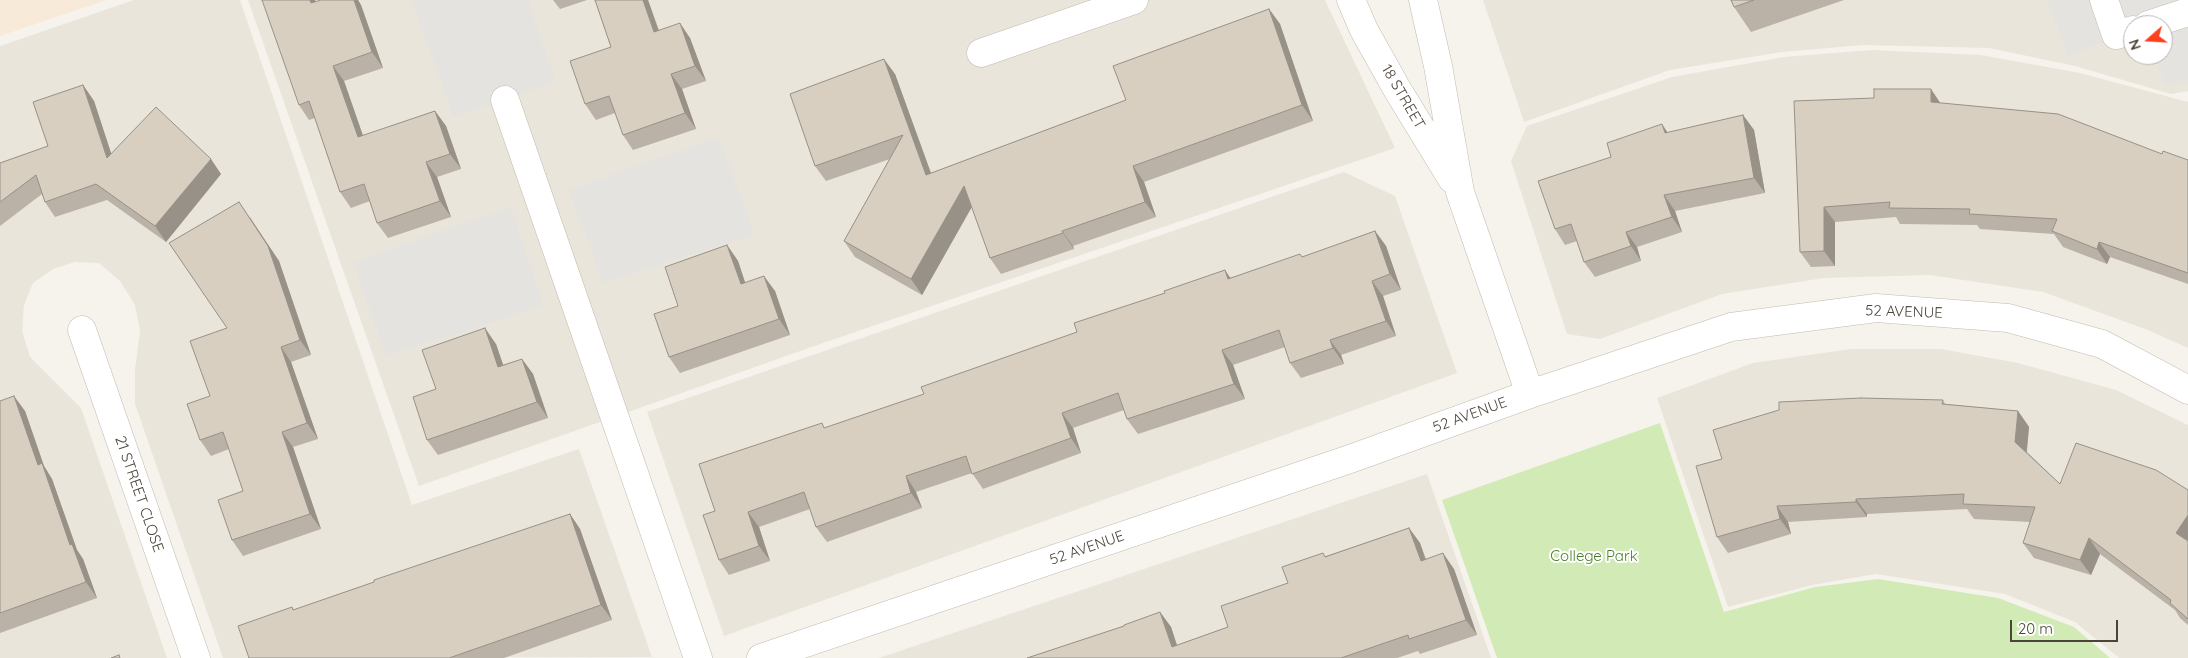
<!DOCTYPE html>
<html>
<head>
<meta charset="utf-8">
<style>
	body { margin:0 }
	#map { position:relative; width:2188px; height:658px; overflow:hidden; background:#f6f3ec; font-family:Quicksand,sans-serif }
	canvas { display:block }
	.north { position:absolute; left:2123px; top:15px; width:50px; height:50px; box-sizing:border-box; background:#fff; border:1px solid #b7b4b0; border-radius:50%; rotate:251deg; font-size:14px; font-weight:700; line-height:20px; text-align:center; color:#4b4439 }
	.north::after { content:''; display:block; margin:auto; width:18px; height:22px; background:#fc3f1d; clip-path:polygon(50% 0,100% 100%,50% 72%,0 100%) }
	.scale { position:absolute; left:2010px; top:620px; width:108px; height:22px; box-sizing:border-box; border:2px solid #4b4439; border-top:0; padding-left:6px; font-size:15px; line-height:18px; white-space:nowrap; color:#4b4439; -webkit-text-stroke:4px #fff; paint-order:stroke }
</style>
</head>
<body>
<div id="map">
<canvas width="2188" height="658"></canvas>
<div class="north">N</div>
<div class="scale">20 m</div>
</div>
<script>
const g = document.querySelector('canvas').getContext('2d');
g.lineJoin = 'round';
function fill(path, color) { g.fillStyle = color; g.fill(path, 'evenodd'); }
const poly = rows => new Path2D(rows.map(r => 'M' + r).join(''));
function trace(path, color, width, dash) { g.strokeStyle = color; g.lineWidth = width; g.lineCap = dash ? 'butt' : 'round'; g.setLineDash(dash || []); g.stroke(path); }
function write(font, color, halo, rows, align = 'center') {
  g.font = font + ' Quicksand,sans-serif'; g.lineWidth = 4; g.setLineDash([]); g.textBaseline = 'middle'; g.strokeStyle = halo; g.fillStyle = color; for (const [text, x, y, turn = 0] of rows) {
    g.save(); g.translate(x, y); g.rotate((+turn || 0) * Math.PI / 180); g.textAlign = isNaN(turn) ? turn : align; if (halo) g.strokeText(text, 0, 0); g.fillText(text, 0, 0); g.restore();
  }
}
const residential = poly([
	[134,0,240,0,412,505,579,449,652,657,223,658,135,404,135,369,140,331,135,305,120,281,99,263,75,262,53,269,33,283,24,305,22,331,30,357,81,408,167,658,0,658,0,46],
	[248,0,1325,0,1395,148,823,343,419,486],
	[1483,0,2188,0,2188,91,2171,94,2075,66,1989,48,1863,45,1782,52,1670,70,1524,122],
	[2133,25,2163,25,2163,55,2133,55],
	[1872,50,1981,55,2080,73,2188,102,2188,348,2148,330,2043,292,1930,275,1824,278,1722,294,1600,339,1567,334,1511,161,1527,126,1672,77,1784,57],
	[1344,172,1395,196,1457,373,724,636,647,412],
	[1851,349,1941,349,2018,363,2116,390,2188,425,2188,658,2119,658,2075,622,2005,594,1876,574,1812,585,1728,607,1657,398,1753,363],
	[1427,474,1491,658,879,658]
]);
const commercial = poly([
	[0,0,107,0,0,36]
]);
const green = poly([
	[1660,423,1724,612,1815,587,1878,579,1998,598,2074,627,2110,658,1497,658,1442,500]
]);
const parking = poly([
	[411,0,528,0,556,82,454,117],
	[2047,0,2188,0,2188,81,2165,86,2154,55,2163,55,2163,25,2116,35,2069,58],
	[719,137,755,234,603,284,586,235,568,190],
	[511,207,544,306,386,356,353,262]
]);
const minor = poly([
	[1351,0,1364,30,1397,89,1452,179],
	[1423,0,1438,66,1460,192,1530,394],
	[2104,0,2116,35,2133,30],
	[2148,25,2188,12],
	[981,53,1134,0],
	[505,100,698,658],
	[82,330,196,658],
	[761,658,1350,459,1530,394,1731,327,1876,308,2008,318,2102,344,2188,390]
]);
const wall = poly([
	[315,0,316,2,321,0,358,0,361,5,383,68,344,81,363,136,435,111,446,126,461,169,437,177,451,217,388,238,377,223,370,201,351,208,340,192,315,118,309,120,299,105],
	[553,0,587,0,560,9],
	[595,0,648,0,659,30,690,38,706,81,682,89,696,129,633,150,623,135,615,113,596,120,585,104,611,47],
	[1731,0,1844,0,1751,32,1734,7],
	[1269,9,1280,24,1313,121,1144,182,1156,217,1073,246,1074,249,1001,274,990,258,972,207,922,295,855,257,844,241,890,159,826,181,815,166,895,74,931,173,1126,100],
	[83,85,94,101,111,154,221,174,166,242,107,200,55,217,45,202,42,194,0,226,0,163,48,146],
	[1794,101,1941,103,2188,160,2188,284,2110,257,2107,264,2063,247,2054,234,1980,229,1977,225,1900,224,1896,217,1835,222,1835,266,1811,267,1800,252],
	[1743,115,1754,130,1765,193,1675,211,1682,232,1637,247,1641,261,1595,277,1584,262,1577,241,1565,245,1555,229,1668,133],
	[250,217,279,261,311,355,291,362,318,439,293,447,321,529,243,556,232,540,243,491,229,449,211,456,200,440,227,328],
	[1375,231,1386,246,1401,290,1383,296,1396,336,1341,355,1344,364,1301,378,1290,363,1285,347,1233,365,1245,399,1138,434,1127,419,1124,410,1073,428,1081,453,983,489,972,473,916,492,922,508,827,542,816,527,810,509,759,527,770,561,729,575,719,560,715,511,825,428,924,394,1077,332,1165,293,1225,270,1230,278,1303,257],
	[727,245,738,261,745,283,775,291,790,335,680,373,669,357,678,306],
	[496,344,503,365,522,359,533,374,548,418,438,455,427,440,436,389],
	[1943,400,1945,404,2018,411,2029,427,2027,452,2060,484,2188,490,2188,625,2180,618,2175,610,2100,554,2091,575,2034,558,2023,543,2030,522,1974,519,1967,509,1867,514,1867,517,1788,522,1791,534,1728,553,1717,537],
	[0,401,25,411,44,466,52,479,77,550,83,559,97,598,0,633],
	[570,514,580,529,612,620,504,658,249,658,292,607,294,610],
	[1409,528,1420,543,1426,559,1454,569,1477,635,1420,654,1418,651,1397,658,1027,658,1124,626,1160,612,1171,627,1177,645,1228,627,1288,583,1326,556]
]);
const shadedWall = poly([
	[310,0,315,0,322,19,311,3],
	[354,0,358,0,361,5,383,68,372,52],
	[643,0,648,0,664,47,654,32],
	[1269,9,1280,24,1313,121,1302,105],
	[680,23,690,38,706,81,695,66],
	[884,59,895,74,937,190,926,175],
	[333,66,344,81,369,153,358,137],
	[671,74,682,89,696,129,685,113],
	[83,85,94,101,118,174,107,158],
	[1931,89,1941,104,1931,102],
	[435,111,446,126,461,169,450,154],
	[1743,115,1754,130,1765,193,1754,178],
	[1662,124,1672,139,1665,133],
	[211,159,221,174,166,242,155,226],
	[426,162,437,177,451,217,440,201],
	[1133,166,1144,182,1156,217,1145,202],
	[964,186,975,201,922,295,911,279],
	[1664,195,1675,211,1682,232,1672,217],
	[239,202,279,261,311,355,300,340],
	[1824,207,1835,222,1835,266,1824,251],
	[1062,231,1073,246,1074,249,1063,233],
	[1375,231,1386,246,1401,290,1390,274],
	[1626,232,1637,247,1641,261,1631,246],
	[2099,242,2110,257,2107,264,2097,249],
	[727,245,738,261,751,300,741,284],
	[1225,270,1235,285,1228,279],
	[764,276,775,291,790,335,779,319],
	[1372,281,1383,296,1396,336,1386,321],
	[485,328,496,344,509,382,498,367],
	[1330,340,1341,355,1344,364,1333,348],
	[281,347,291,362,318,439,307,423],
	[1222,350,1233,365,1245,399,1234,384],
	[522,359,533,374,548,418,537,402],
	[14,396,25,411,44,466,52,479,77,550,83,559,97,598,86,582,70,545,38,465],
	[2018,411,2029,427,2026,457,2015,442],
	[1062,413,1073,428,1081,453,1071,438],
	[282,432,293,447,321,529,310,514],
	[906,476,916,492,922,508,911,493],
	[1856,499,1867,514,1867,517,1856,502],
	[1777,506,1788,522,1791,534,1780,519],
	[748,512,759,527,770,561,759,546],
	[570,514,580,529,612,620,601,605],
	[2188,515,2188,547,2176,533],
	[1409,528,1420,543,1431,576,1421,561],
	[2089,538,2100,554,2091,575,2080,560],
	[1443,553,1454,569,1477,635,1466,620],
	[1160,612,1171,627,1181,658,1172,647]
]);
const building = poly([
	[262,0,310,0,311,3,321,0,354,0,372,52,333,66,358,137,435,111,450,154,426,162,440,201,377,223,364,184,340,192,309,101,299,105,262,0],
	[595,0,643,0,654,32,680,23,695,66,671,74,685,113,623,135,609,96,585,104,570,61,611,47,595,0],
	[1731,0,1754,0,1734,7,1731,0],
	[1269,9,1302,105,1133,166,1145,202,1062,231,1063,233,990,258,964,186,911,279,844,241,903,135,815,166,790,94,884,59,926,175,1126,100,1113,66,1269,9],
	[83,85,107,158,156,107,211,159,155,226,96,184,45,202,36,175,0,202,0,163,48,146,33,102,83,85],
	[1874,89,1931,89,1931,102,2058,114,2162,154,2163,151,2188,160,2188,273,2099,242,2097,249,2052,231,2057,219,1969,214,1970,209,1889,208,1890,202,1824,207,1824,251,1800,252,1794,101,1874,98,1874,89],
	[1743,115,1754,178,1664,195,1672,217,1626,232,1631,246,1584,262,1571,224,1555,229,1538,181,1611,157,1607,143,1662,124,1665,133,1743,115],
	[239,202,268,246,300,340,281,347,307,423,282,432,310,514,232,540,218,500,243,491,223,432,200,440,187,404,210,396,190,341,227,328,169,243,239,202],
	[1375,231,1390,274,1372,281,1386,321,1330,340,1333,348,1290,363,1279,330,1222,350,1234,384,1127,419,1118,393,1062,413,1071,438,972,474,966,456,906,476,911,493,816,527,804,492,748,512,759,546,719,560,703,515,715,511,699,464,822,423,824,428,924,394,921,387,1077,332,1074,323,1165,293,1164,291,1225,270,1228,279,1300,254,1302,257,1375,231],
	[727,245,741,284,764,276,779,319,669,357,654,314,678,306,665,267,727,245],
	[485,328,498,367,522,359,537,402,427,440,413,397,436,389,422,350,485,328],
	[14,396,38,465,42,463,70,545,72,544,86,582,0,613,0,401,14,396],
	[1861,398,1943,400,1942,404,2018,411,2015,442,2060,484,2076,443,2156,470,2188,490,2188,515,2176,533,2188,541,2188,619,2170,603,2171,600,2089,538,2080,560,2023,543,2035,507,1963,504,1964,494,1856,499,1856,502,1777,506,1780,519,1717,537,1696,466,1722,459,1713,430,1779,410,1779,402,1861,398],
	[570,514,601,605,449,658,249,658,238,626,292,607,293,610,374,582,374,580,570,514],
	[1409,528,1421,561,1443,553,1466,620,1409,639,1408,635,1341,658,1027,658,1124,626,1124,625,1160,612,1172,647,1228,627,1221,606,1288,583,1282,567,1323,553,1325,557,1409,528],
	[119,655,120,658,111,658,119,655]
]);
const streetNames = [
	["18 STREET",1403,97,60],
	["52 AVENUE",1904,312,2],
	["52 AVENUE",1470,415,-20],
	["21 STREET CLOSE",139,494,71],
	["52 AVENUE",1087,548,-19]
];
const parkNames = [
	["College Park",1594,556]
];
fill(residential, '#eae5da');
fill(commercial, '#f7ead8');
fill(green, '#d2eab5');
fill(parking, '#e5e3e0');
trace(minor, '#c2bbae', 29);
trace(minor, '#fff', 28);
fill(wall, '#bab2a6');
fill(shadedWall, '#979187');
fill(building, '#d8cfc1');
trace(building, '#979187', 1);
write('15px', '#4b4439', '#fff', streetNames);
write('15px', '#4a7f2a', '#fff', parkNames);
</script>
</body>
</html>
